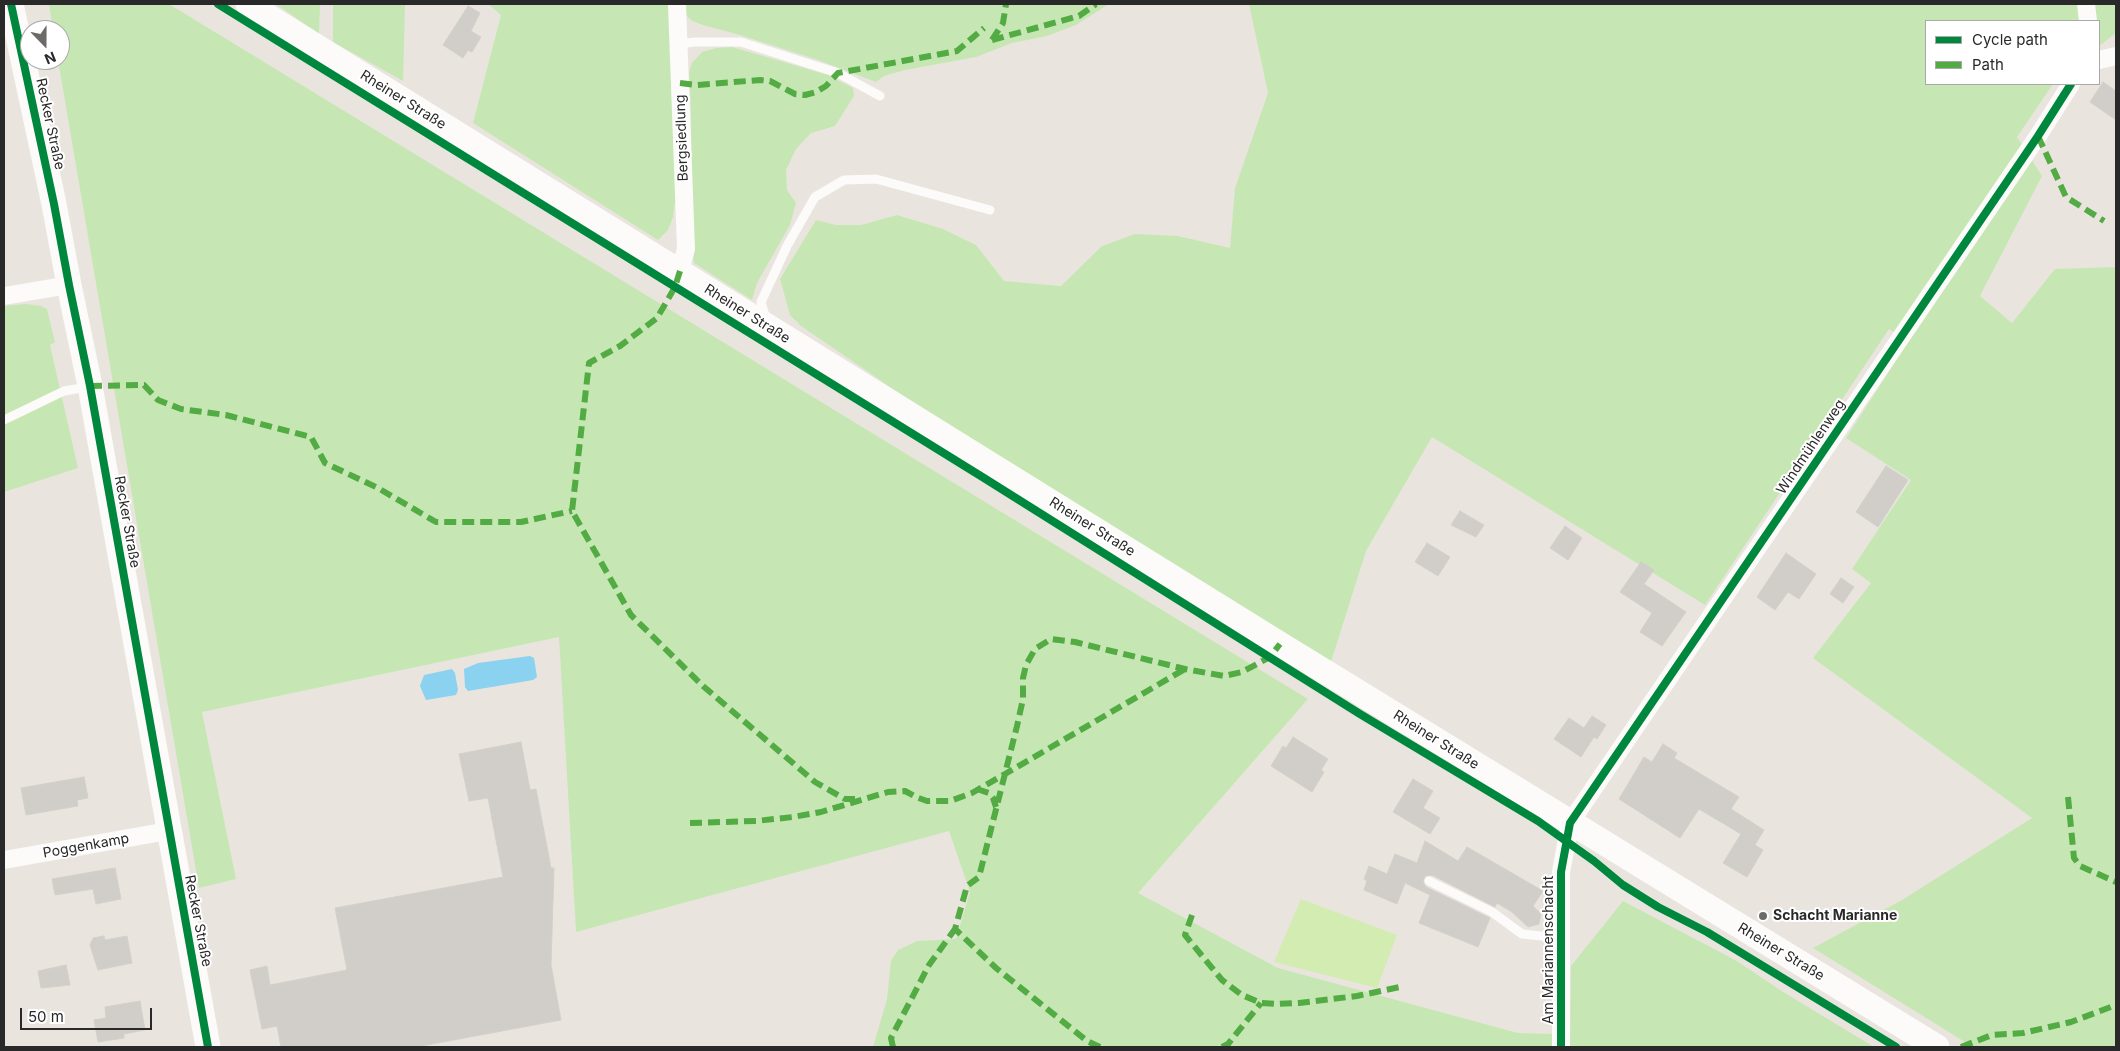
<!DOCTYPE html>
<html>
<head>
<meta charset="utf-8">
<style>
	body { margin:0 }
	#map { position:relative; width:2120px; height:1051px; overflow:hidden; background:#e9e5de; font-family:Inter,sans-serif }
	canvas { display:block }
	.frame { position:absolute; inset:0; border:5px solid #292929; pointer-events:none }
	.legend { position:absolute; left:1925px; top:20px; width:175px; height:65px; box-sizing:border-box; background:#fff; border:1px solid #a9a9a9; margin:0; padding:6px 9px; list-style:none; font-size:15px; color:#292929 }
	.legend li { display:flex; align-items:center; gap:10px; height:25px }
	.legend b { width:25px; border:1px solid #a9a9a9 }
	.north { position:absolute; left:20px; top:20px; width:50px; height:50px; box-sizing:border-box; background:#fff; border:1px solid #a9a9a9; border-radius:50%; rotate:158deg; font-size:14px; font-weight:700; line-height:20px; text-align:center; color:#292929 }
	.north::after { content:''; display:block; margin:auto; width:18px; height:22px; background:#6c6b68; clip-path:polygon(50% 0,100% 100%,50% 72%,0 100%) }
	.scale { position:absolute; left:20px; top:1008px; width:132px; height:22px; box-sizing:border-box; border:2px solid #292929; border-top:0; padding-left:6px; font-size:15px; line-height:18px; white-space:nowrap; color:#292929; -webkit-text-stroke:4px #fff; paint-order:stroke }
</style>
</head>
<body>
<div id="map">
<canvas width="2120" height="1051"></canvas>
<div class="frame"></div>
<ul class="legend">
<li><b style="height:6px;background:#00873e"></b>Cycle path</li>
<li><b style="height:6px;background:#53ab44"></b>Path</li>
</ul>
<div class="north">N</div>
<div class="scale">50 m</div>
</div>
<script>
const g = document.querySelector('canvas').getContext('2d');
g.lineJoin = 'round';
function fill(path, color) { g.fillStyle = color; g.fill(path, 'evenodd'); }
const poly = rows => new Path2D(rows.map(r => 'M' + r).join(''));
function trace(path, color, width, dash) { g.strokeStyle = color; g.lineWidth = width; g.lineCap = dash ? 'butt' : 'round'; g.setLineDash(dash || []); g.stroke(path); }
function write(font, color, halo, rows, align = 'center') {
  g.font = font + ' Inter,sans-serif'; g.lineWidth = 4; g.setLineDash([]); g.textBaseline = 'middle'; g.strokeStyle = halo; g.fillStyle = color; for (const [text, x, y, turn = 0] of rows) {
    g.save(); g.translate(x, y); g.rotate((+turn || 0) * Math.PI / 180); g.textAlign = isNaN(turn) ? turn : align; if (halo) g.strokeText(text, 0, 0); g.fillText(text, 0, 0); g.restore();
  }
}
const green = poly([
	[49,4,169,4,1308,699,1138,893,1278,968,1518,1033,1553,1034,1553,1047,873,1047,887,999,891,961,898,950,917,941,956,939,970,892,949,831,576,932,559,637,202,712,236,879,199,888,58,60,60,60,60,30,53,30],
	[276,4,320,4,319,34],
	[333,4,405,4,403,81,333,42],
	[488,4,669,4,676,194,673,217,668,230,658,240,473,123,501,15],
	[683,4,1109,4,1076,25,1047,36,1012,43,976,57,905,70,884,76,876,82,818,60,740,35,703,25,692,21,687,16],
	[1249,4,2116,4,2116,33,2099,46,2099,21,1926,21,1926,84,2053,84,2017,137,2042,176,1980,296,2012,323,2055,269,2116,267,2116,1047,1973,1047,1813,948,1902,900,2032,818,1813,658,1871,583,1852,569,1911,480,1846,438,1908,342,1889,329,1705,605,1432,437,1366,551,1330,665,899,393,801,326,790,315,780,279,816,220,836,225,861,225,897,215,943,229,976,245,1004,281,1061,286,1102,246,1135,234,1178,236,1230,248,1235,188,1268,93],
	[732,47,828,75,853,88,854,96,835,126,811,133,796,149,786,170,787,190,796,203,790,225,757,283,752,300,694,263,692,251,691,109,689,72,692,63,702,52,716,48],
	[26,304,41,306,47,309,55,342,50,345,78,468,4,492,4,306],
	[1623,901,1737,961,1780,990,1874,1047,1570,1047,1571,966]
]);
const pitch = poly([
	[1301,899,1397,935,1377,988,1274,962]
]);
const water = poly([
	[530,656,534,658,537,677,533,680,468,691,465,687,464,669,478,663],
	[452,669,455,673,458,690,456,695,426,700,420,686,424,675]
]);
const building = poly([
	[468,6,480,13,471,31,481,37,472,52,468,50,463,58,443,45,468,6],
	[2103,82,2116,91,2116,120,2090,102,2103,82],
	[1886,466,1908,480,1878,527,1856,512,1886,466],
	[1460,511,1484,525,1476,537,1451,525,1460,511],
	[1565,526,1582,538,1568,560,1550,548,1565,526],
	[1427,543,1450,557,1438,576,1415,562,1427,543],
	[1786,553,1816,574,1799,599,1788,592,1775,610,1757,597,1786,553],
	[1641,562,1654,570,1644,584,1686,612,1662,646,1640,632,1652,613,1620,592,1641,562],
	[1841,578,1854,587,1843,603,1830,594,1841,578],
	[1592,716,1606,725,1597,739,1594,737,1581,757,1554,739,1569,718,1584,728,1592,716],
	[1293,737,1328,759,1321,770,1324,772,1312,792,1271,766,1283,746,1286,748,1293,737],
	[521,742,530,790,536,789,551,868,554,868,551,965,561,1020,416,1047,281,1047,277,1026,262,1029,250,970,267,966,270,985,347,970,335,908,503,877,488,798,469,801,459,754,521,742],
	[1663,744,1677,753,1674,758,1739,797,1731,809,1764,830,1755,845,1763,850,1747,877,1723,863,1741,834,1699,809,1680,838,1619,799,1644,757,1652,762,1663,744],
	[84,777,88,798,77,800,78,806,26,815,21,788,84,777],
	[1413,779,1433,791,1423,808,1440,818,1430,834,1393,812,1413,779],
	[1425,841,1458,861,1467,847,1543,891,1533,906,1541,914,1539,924,1528,927,1512,912,1497,903,1495,907,1432,875,1425,876,1423,882,1426,887,1490,918,1478,947,1419,923,1430,895,1405,883,1397,904,1364,890,1367,881,1364,879,1369,866,1387,874,1395,854,1417,863,1425,841],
	[115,868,121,899,96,904,93,889,55,895,52,879,115,868],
	[104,936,105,940,127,936,132,963,98,970,90,945,93,938,104,936],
	[66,965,70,985,41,988,38,971,66,965],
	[140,1001,145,1030,124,1034,124,1038,98,1042,94,1020,106,1018,105,1007,140,1001]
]);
const lane = poly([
	[679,44,695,42,741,42,838,73,880,96],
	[766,319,761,302,787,246,815,197,844,180,876,179,990,210],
	[4,420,64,391,88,387],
	[1429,881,1492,912,1522,934,1561,938]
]);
const street = poly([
	[677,4,686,249,680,271],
	[2086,4,2088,21],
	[2099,60,2116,56],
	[4,296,69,285],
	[4,860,168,831],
	[1561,1047,1561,872,1570,823,2038,136,2071,84]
]);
const secondary = poly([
	[11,4,54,204,69,285,90,386,208,1047],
	[248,4,1280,644,1937,1047]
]);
const quiet = poly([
	[992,40,1079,16,1096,4],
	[992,40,1003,23,1006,4],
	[680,83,697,85,760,80,770,81,795,94,805,95,816,92,826,86,838,73,957,51,984,28],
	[2038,136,2066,197,2104,221],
	[680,271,675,287,657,318,620,346,589,363,572,511,631,615,703,686,815,782,845,799,858,799],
	[90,386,144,385,158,400,181,409,226,415,311,437,325,463,378,488,436,522,521,522,572,511],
	[977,789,989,793,993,798,996,807],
	[2068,797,2074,858,2080,866,2116,882],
	[690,823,756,821,793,817,821,812,888,792,905,791,916,797,927,801,950,801,972,793,1005,774,1185,669],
	[1192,915,1185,935,1194,946,1222,980,1242,995,1261,1003,1277,1004,1299,1003,1357,996,1400,987],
	[893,1047,891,1038,929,965,955,929],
	[1100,1047,1087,1041,996,968,955,929,967,886,979,877,1017,726,1023,699,1023,678,1026,665,1035,649,1051,639,1075,642,1185,669,1224,676,1242,672,1270,657,1280,644],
	[1222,1047,1228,1044,1261,1003],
	[1961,1047,1992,1035,2023,1033,2071,1022,2116,1005]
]);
const cycleway = poly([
	[11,4,54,204,69,285,90,386,208,1047],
	[218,4,984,478,1360,714,1538,821,1594,861,1623,885,1658,907,1707,932,1896,1047],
	[1561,1047,1561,872,1570,823,2038,136,2071,84]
]);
const markers = [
	[1763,916,5,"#6c6b68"]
];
const streetNames = [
	["Rheiner Straße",403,100,32],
	["Recker Straße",50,124,78],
	["Bergsiedlung",682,138,-92],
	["Rheiner Straße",747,314,32],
	["Windmühlenweg",1811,447,-56],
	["Recker Straße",127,522,80],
	["Rheiner Straße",1092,527,32],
	["Rheiner Straße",1436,740,32],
	["Poggenkamp",86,846,-10],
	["Recker Straße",198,921,79],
	["Am Mariannenschacht",1549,950,-90],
	["Rheiner Straße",1781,952,31]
];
const poiNames = [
	["Schacht Marianne",1773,916]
];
fill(green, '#c6e7b4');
fill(pitch, '#d2ecb1');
fill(water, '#8bd1f0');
fill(building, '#d1cec9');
trace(building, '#d3d0ca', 1);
trace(lane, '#fcfbfa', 9);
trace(street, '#fcfbfa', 18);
trace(secondary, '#fcfbfa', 25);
trace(quiet, '#53ab44', 6, [12, 6]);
trace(cycleway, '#00873e', 8);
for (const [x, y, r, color] of markers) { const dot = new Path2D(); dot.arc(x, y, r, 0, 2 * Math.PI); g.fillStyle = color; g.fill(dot); trace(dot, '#fff', 2); }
write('14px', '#292929', '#fff', streetNames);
write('bold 14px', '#292929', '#fff', poiNames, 'left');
</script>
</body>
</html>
